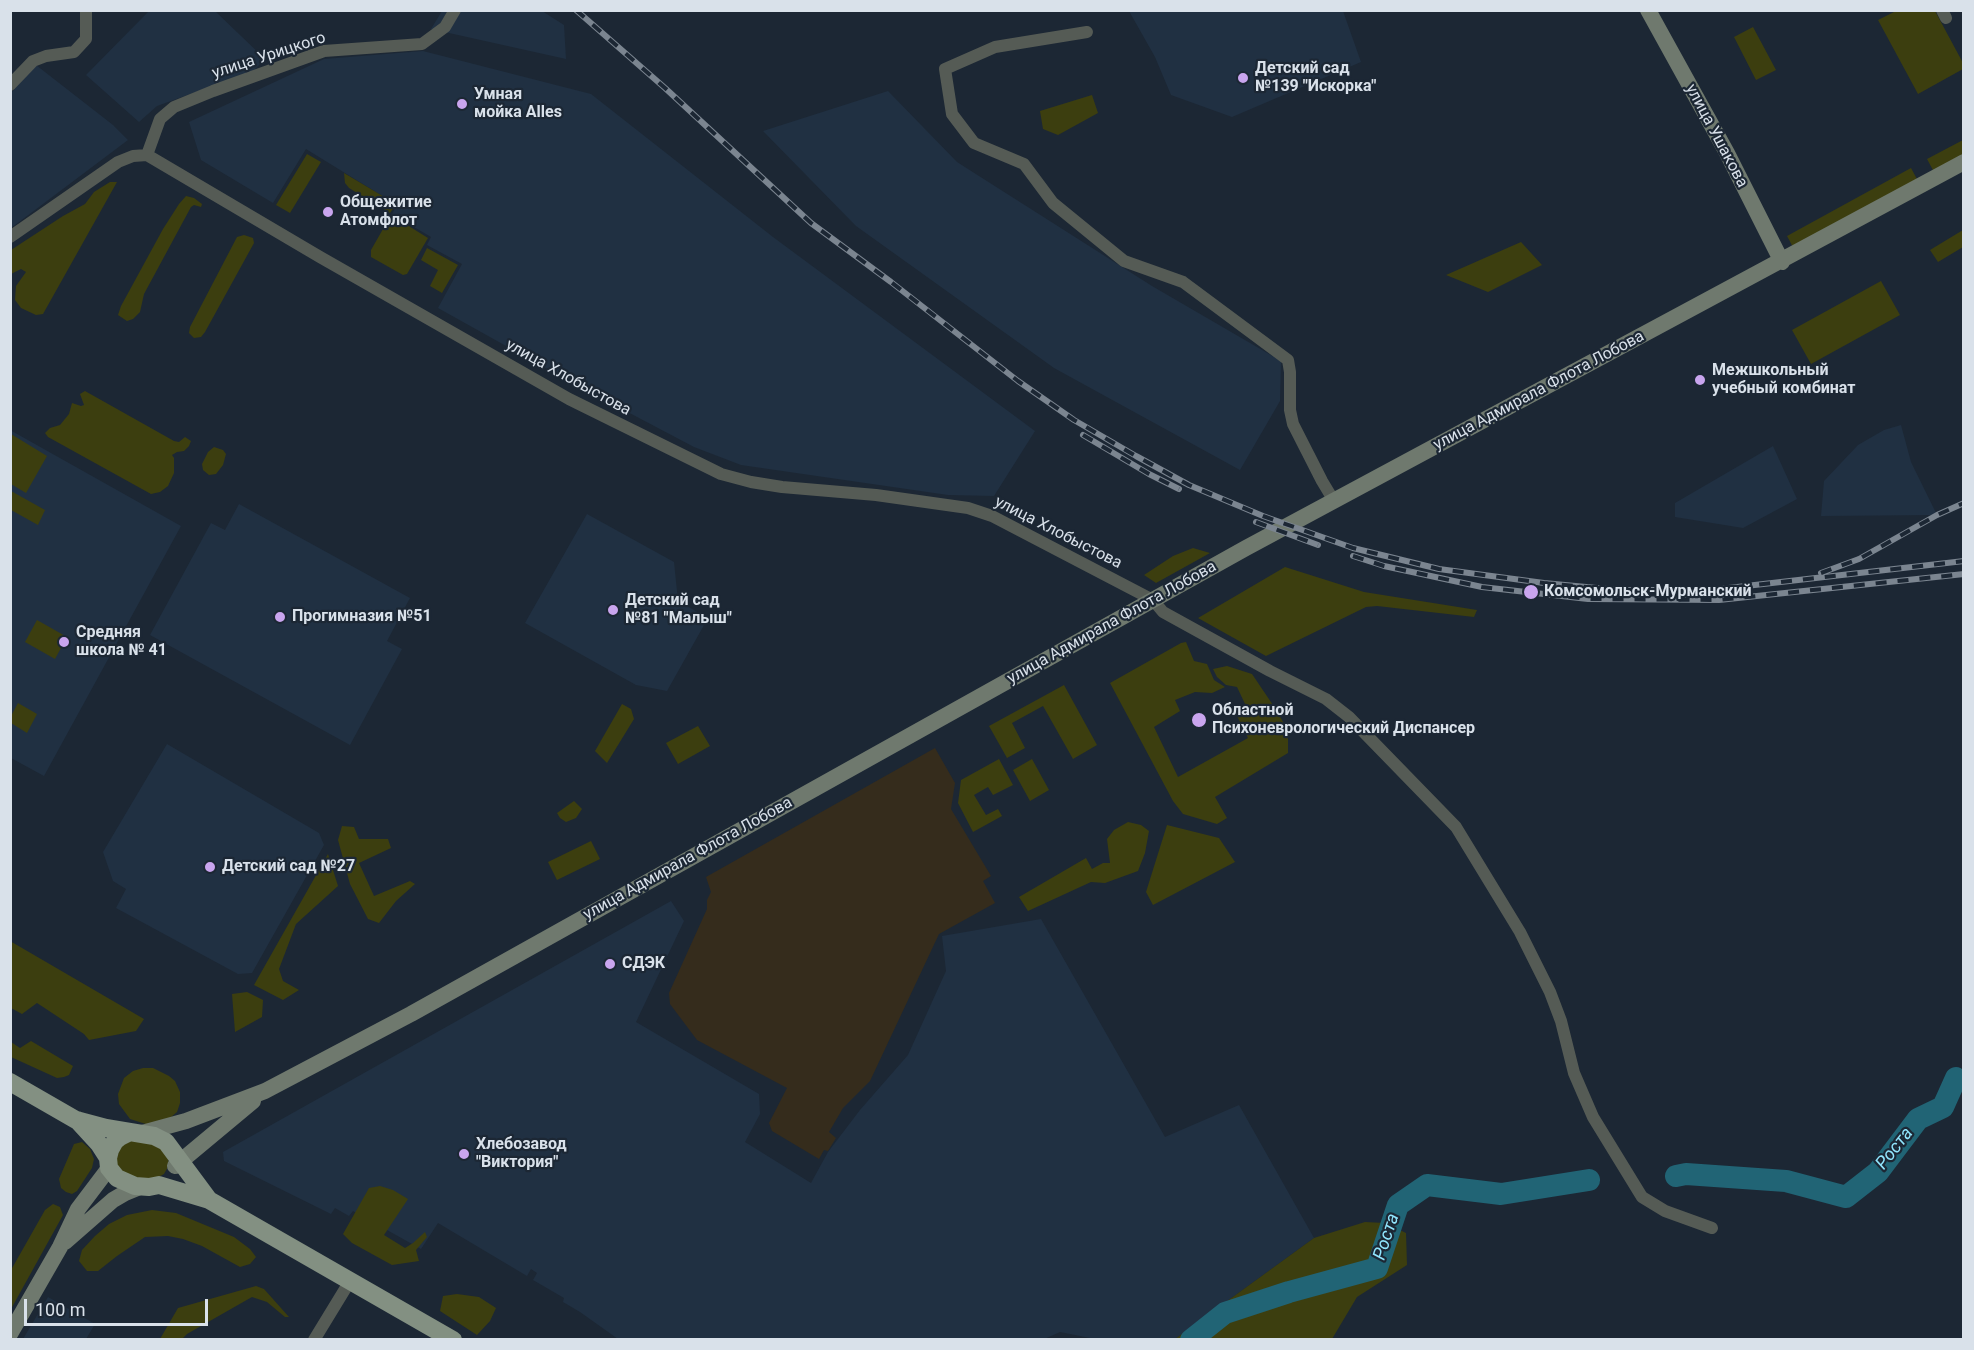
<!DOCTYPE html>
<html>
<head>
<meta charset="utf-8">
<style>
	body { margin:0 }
	#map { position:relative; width:1974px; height:1350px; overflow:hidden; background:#1c2734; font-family:Roboto,sans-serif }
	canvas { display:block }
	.frame { position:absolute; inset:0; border:12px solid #d9e1ea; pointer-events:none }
	.scale { position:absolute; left:24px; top:1299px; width:184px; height:27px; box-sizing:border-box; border:3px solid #d9e1ea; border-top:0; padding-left:8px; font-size:18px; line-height:21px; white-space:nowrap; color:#d9e1ea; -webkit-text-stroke:4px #1c2734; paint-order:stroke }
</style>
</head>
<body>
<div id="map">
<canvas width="1974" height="1350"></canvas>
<div class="frame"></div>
<div class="scale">100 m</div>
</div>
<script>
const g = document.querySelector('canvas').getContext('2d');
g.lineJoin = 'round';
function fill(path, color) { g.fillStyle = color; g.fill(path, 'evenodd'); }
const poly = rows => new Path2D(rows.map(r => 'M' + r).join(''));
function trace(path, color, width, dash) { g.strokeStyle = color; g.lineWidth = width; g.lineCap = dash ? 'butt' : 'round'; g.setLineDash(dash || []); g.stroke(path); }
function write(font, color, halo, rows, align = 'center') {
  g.font = font + ' Roboto,sans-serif'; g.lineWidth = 4.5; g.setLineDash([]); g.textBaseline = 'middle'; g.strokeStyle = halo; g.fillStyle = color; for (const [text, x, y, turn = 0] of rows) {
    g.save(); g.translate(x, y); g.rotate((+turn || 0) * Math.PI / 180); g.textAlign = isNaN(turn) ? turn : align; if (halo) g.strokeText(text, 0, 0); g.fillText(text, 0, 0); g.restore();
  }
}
const built = poly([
	[149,11,215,11,265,59,252,72,157,106,139,122,86,75],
	[442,11,542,11,564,25,566,59,431,29],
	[1129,11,1343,11,1361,62,1232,117,1171,95,1155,57],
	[423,51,591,94,773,237,1035,431,994,496,948,495,741,465,694,447,567,380,438,308,462,264,427,245,431,237,392,214,397,205,306,149,273,203,201,160,189,122,324,59],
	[36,65,113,125,128,140,11,228,11,93],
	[888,91,957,162,1152,286,1281,361,1280,401,1240,470,1054,368,856,226,763,131],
	[1901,425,1911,462,1937,515,1821,516,1824,481,1858,445,1884,430],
	[10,430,181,526,44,776,11,758],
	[1773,446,1797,499,1743,528,1675,517,1675,503],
	[239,504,410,598,387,641,402,649,350,745,150,635,211,523,225,530],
	[587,514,674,562,678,601,708,618,667,691,636,685,525,623],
	[167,744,319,833,324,845,252,973,238,974,116,908,126,889,113,881,103,852],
	[671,901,684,921,636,1022,759,1094,760,1114,745,1142,811,1183,828,1152,860,1110,908,1055,946,971,942,936,1041,919,1165,1137,1239,1105,1314,1238,1175,1339,1095,1339,1060,1332,1042,1340,618,1339,580,1312,563,1302,564,1298,533,1280,537,1273,531,1269,527,1276,438,1223,421,1249,353,1211,349,1216,335,1208,331,1214,224,1161,223,1152],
	[48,1297,95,1324,86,1339,23,1339]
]);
const medical = poly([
	[935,748,955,783,951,809,991,876,983,881,995,903,939,934,870,1081,843,1108,829,1132,836,1138,828,1151,824,1150,819,1159,772,1131,769,1123,787,1088,697,1040,670,1004,669,993,707,909,707,900,711,892,706,877]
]);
const green = poly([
	[1896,11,1935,11,1963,63,1963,69,1918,94,1878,20],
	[1753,27,1776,70,1756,80,1734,37],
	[1092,95,1098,113,1058,135,1043,129,1040,111],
	[1963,140,1963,156,1934,172,1927,159],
	[307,154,321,162,290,213,276,205],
	[1911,168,1918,181,1794,249,1787,236],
	[344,173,396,204,390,213,349,188,345,183],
	[110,182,117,182,43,314,36,315,21,308,15,300,16,286,26,272,21,269,11,274,11,250,63,216,85,204,94,192],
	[186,196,194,198,202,204,201,207,194,205,191,207,144,294,140,312,133,319,127,321,118,315,121,306,163,229,179,204],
	[391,215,428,238,407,274,403,275,371,257,371,250],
	[1963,230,1963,247,1938,262,1930,250],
	[244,235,253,238,254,243,205,332,201,337,194,338,189,333,190,327,237,237],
	[1521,242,1542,265,1488,292,1446,275],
	[427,248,458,265,442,293,430,286,438,270,421,260],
	[1881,281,1900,315,1811,364,1792,330],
	[85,391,174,441,179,442,185,437,191,441,189,446,184,451,177,452,172,455,174,458,174,473,168,486,160,492,151,494,48,437,45,433,50,428,60,425,69,414,72,403,81,406,84,405,80,394],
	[11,434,47,456,26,493,11,484],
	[214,447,223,450,226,454,223,465,216,474,209,475,203,470,202,464,208,452],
	[11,491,45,510,38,525,11,510],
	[1193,548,1210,553,1156,583,1144,575,1173,556],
	[1285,567,1364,592,1477,610,1474,617,1377,606,1366,607,1266,656,1198,618],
	[37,620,67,637,55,659,25,642],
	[1186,642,1194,661,1207,664,1214,680,1225,687,1212,693,1195,692,1175,700,1180,711,1154,727,1178,777,1248,738,1237,716,1246,706,1237,687,1226,685,1217,677,1213,669,1227,666,1252,674,1277,711,1288,731,1288,753,1215,797,1227,818,1217,824,1183,814,1173,801,1110,683,1181,643],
	[1064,685,1097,745,1073,759,1043,706,1012,723,1025,748,1007,758,989,726],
	[18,703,37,714,27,733,11,723,11,716],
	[622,704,631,709,634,719,607,763,595,751],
	[698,726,710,746,678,764,666,743],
	[999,759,1013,785,993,795,988,787,974,795,986,815,998,809,1002,816,973,832,958,803,961,780],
	[1032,759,1049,790,1030,801,1013,770],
	[574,801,582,809,576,818,566,822,560,818,557,813],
	[1128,822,1141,825,1149,831,1145,853,1138,871,1105,883,1091,882,1028,911,1019,897,1086,858,1092,869,1103,863,1110,863,1107,839,1114,830],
	[1167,825,1219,838,1235,862,1153,905,1146,892],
	[342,826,354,827,359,839,388,839,391,848,359,863,374,896,410,881,415,884,396,901,379,923,368,919,350,884,338,840],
	[591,841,600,859,557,880,548,862],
	[328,854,338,886,296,924,279,969,283,981,299,990,283,1000,254,985],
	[10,941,144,1019,136,1031,89,1040,84,1034,37,1003,22,1014,11,1008],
	[247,992,263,1000,262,1017,235,1032,232,994],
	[31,1041,73,1066,69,1075,64,1077,57,1078,11,1057,11,1042,20,1048],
	[143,1068,153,1068,169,1076,175,1081,180,1092,180,1103,177,1112,170,1118,149,1125,130,1119,119,1104,118,1094,124,1078,133,1071],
	[133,1139,157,1143,168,1155,169,1165,164,1174,155,1179,137,1179,118,1169,116,1161,120,1147],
	[82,1142,90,1149,94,1159,92,1168,77,1191,72,1194,66,1192,61,1188,59,1179,74,1144],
	[380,1186,393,1190,408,1199,384,1235,405,1248,413,1243,425,1232,427,1237,416,1250,419,1261,392,1265,352,1243,343,1234,369,1188],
	[53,1204,60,1207,63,1215,11,1309,11,1270,45,1210],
	[152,1210,176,1213,234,1237,250,1249,256,1257,250,1264,240,1267,202,1246,183,1239,168,1236,145,1237,117,1256,98,1271,87,1271,79,1261,82,1250,95,1236,109,1224,127,1215],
	[1365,1222,1385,1223,1406,1233,1407,1265,1357,1297,1332,1339,1175,1339,1314,1238],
	[256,1286,264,1289,289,1317,285,1317,267,1302,252,1297,187,1334,182,1339,160,1339,178,1308],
	[457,1294,479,1297,496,1308,490,1321,477,1335,440,1311,443,1296]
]);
const river = poly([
	[1676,1176,1686,1174,1786,1181,1846,1197,1878,1172,1918,1119,1943,1107,1956,1078],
	[1191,1340,1225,1313,1289,1292,1377,1268,1398,1205,1427,1185,1501,1194,1589,1180]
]);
const street = poly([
	[1942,10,1946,18],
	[1087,32,995,47,945,69,952,114,974,143,1024,164,1053,203,1124,261,1183,282,1288,360,1290,372,1290,410,1293,424,1322,481,1334,501],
	[10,85,33,61,46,56,74,52,86,39,86,10],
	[147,155,160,119,174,107,213,91,324,51,422,44,445,27,455,10],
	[10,237,118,162,133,156,147,155,320,257,569,399,721,474,751,482,782,487,876,495,968,508,992,516,1153,600,1163,612,1270,671,1326,699,1349,717,1456,827,1520,932,1550,992,1561,1021,1574,1073,1593,1117,1642,1197,1665,1211,1712,1228],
	[314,1340,350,1281]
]);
const secondary = poly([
	[1648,10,1727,153,1782,262],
	[142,1133,186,1121,265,1091,411,1014,1246,548,1964,162],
	[175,1166,253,1101],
	[65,1242,113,1200,125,1193,142,1186],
	[10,1334,60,1247,78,1209,109,1168]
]);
const primary = poly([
	[10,1082,76,1120,106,1128,154,1136,166,1142,209,1200],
	[77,1120,99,1144,108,1158],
	[130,1132,120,1137,115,1141,110,1150,108,1158,109,1168,117,1178,135,1186,149,1187,159,1185,209,1200,453,1340]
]);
const rail = poly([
	[576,10,665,88,811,223,891,282,1018,381,1074,420,1136,456,1189,485,1263,516,1353,548,1439,569,1544,583,1618,590,1711,590,1964,561],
	[1083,435,1149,474,1179,489],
	[1256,522,1318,545],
	[1353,556,1384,566,1482,587,1588,599,1719,600,1964,574],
	[1821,573,1859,559,1937,515,1964,503]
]);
const markers = [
	[1243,78,6,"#c9a5ee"],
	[462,104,6,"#c9a5ee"],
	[328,212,6,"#c9a5ee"],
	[1700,380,6,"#c9a5ee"],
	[1531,592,8,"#c9a5ee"],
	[613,610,6,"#c9a5ee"],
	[280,617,6,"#c9a5ee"],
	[64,642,6,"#c9a5ee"],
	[1199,720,8,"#c9a5ee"],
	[210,867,6,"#c9a5ee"],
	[610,964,6,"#c9a5ee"],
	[464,1154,6,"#c9a5ee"]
];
const streetNames = [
	["улица Урицкого",269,56,-18],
	["улица Ушакова",1716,136,62],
	["улица Хлобыстова",568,378,29],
	["улица Адмирала Флота Лобова",1539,391,-28],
	["улица Хлобыстова",1058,533,27],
	["улица Адмирала Флота Лобова",1112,623,-29],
	["улица Адмирала Флота Лобова",688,859,-29]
];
const poiNames = [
	["Детский сад",1255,69],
	["№139 \"Искорка\"",1255,87],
	["Умная",474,95],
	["мойка Alles",474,113],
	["Общежитие",340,203],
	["Атомфлот",340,221],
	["Межшкольный",1712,371],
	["учебный комбинат",1712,389],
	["Комсомольск-Мурманский",1544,592],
	["Детский сад",625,601],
	["№81 \"Малыш\"",625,619],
	["Прогимназия №51",292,617],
	["Средняя",76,633],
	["школа № 41",76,651],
	["Областной",1212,711],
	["Психоневрологический Диспансер",1212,729],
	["Детский сад №27",222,867],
	["СДЭК",622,964],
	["Хлебозавод",476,1145],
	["\"Виктория\"",476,1163]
];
const waterNames = [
	["Роста",1895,1149,-52],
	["Роста",1387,1237,-72]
];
fill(built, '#203042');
fill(medical, '#352c1c');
fill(green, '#3c3e0f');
trace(river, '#216475', 22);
trace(street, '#555b55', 12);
trace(secondary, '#6f796e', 16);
trace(primary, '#839082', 18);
trace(rail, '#7b8590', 6);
trace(rail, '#1c2734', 4, [11]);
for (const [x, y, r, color] of markers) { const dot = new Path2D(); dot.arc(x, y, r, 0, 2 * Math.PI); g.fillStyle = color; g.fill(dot); trace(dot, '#1c2734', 2); }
write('16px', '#d9e1ea', '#1c2734', streetNames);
write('bold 16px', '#d9e1ea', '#1c2734', poiNames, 'left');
write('italic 18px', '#91e6fe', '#1c2734', waterNames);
</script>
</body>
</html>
